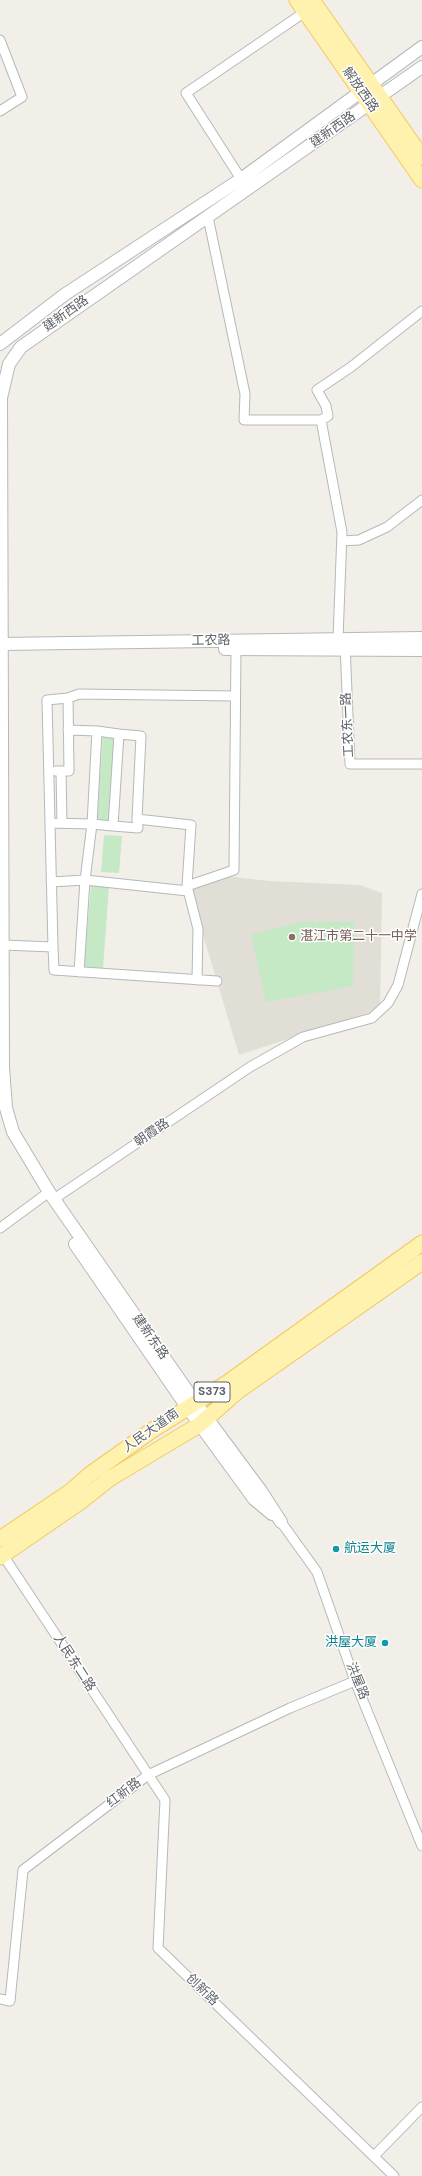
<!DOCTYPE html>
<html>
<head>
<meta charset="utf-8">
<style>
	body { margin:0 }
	canvas { display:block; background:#f1efe8 }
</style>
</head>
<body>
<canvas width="422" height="2176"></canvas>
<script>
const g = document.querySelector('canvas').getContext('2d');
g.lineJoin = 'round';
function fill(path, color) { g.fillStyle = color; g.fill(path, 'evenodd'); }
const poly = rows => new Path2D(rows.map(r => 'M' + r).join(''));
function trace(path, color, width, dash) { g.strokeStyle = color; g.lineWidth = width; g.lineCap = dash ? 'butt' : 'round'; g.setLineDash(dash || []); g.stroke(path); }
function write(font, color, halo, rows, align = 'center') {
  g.font = font + ' "DM Sans","Noto Sans SC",sans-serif'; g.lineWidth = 3; g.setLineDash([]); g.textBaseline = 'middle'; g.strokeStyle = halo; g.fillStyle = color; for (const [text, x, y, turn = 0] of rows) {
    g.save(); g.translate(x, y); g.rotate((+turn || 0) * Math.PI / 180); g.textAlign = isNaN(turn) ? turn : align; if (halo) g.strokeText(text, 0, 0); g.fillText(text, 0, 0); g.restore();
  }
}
const education = poly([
	[226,876,269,881,360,885,382,893,380,1009,239,1055,189,888]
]);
const green = poly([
	[103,734,117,735,111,822,97,821],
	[104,835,122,836,119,873,101,872],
	[91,885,109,886,103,968,84,967],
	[301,922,354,922,353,986,266,1002,251,935]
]);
const minor = poly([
	[0,40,22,97,0,111],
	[241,179,186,93,302,14],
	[208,217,245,394,244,420,321,420,342,532,338,639],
	[321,420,328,416,326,406,317,390,351,367,422,311],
	[342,541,359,540,387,527,422,500],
	[345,644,350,764,422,764],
	[68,698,79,694,235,696],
	[68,730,97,731,92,824,113,826],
	[97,731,119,734,113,826,138,828,137,819,191,825,187,886],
	[119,734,141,736,137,819],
	[56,771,61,771,62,823],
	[50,823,92,824,85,880,79,972],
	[51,882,85,880,188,891],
	[3,945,53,947,47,700,68,698,69,771,61,771],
	[53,947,54,970,217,981],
	[197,980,198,929,187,886,234,870,236,649],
	[54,1199,250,1067,303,1037,372,1018,388,1003,398,985,422,894],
	[0,1228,49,1192],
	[281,1522,317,1572,355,1681,422,1846],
	[1,1552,165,1800,158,1948,394,2176],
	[0,1999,10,2001,23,1870,148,1775,290,1708,355,1681],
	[374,2156,422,2107]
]);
const tertiary = poly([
	[0,344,64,295,241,179,422,47],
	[0,644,422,638],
	[225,649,422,650],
	[75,1244,187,1407,254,1499,272,1514],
	[281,1522,261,1491,195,1402,49,1192,13,1132,6,1108,3,1067,1,398,9,364,21,347,422,67]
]);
const primary = poly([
	[297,0,422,180],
	[312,0,422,157],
	[0,1539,71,1491,89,1475,151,1431,227,1383,422,1243],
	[0,1557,80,1502,109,1479,199,1425,238,1391,422,1262]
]);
const markers = [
	[292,937,4,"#8d6e63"],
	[336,1549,4,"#0f9aa8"],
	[385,1643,4,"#0f9aa8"]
];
const shields = [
	[212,1392,36]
];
const shieldNames = [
	["S373",212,1392]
];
const streetNames = [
	["解放西路",360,90,55],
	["建新西路",333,130,-35],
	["建新西路",66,314,-35],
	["工农路",211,641,-1],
	["工农东一路",348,725,-93],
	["朝霞路",152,1133,-34],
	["建新东路",150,1337,55],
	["人民大道南",151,1431,-35],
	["人民东二路",74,1663,57],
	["洪屋路",357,1681,68],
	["红新路",124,1793,-37],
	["创新路",202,1990,44]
];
const educationNames = [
	["湛江市第二十一中学",300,937]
];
const cultureNames = [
	["航运大厦",344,1549],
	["洪屋大厦",377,1643,"right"]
];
fill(education, '#e1ded6');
fill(green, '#c5e8c5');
trace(minor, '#b5b8bc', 11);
trace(tertiary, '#b5b8bc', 14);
trace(primary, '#f2c960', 17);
trace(minor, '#fff', 9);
trace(tertiary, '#fff', 12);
trace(primary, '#fff2af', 15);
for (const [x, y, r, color] of markers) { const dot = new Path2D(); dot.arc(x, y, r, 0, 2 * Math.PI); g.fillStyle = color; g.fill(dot); trace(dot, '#fff', 1.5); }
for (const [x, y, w] of shields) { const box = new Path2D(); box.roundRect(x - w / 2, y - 10, w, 20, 3); g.fillStyle = '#fff'; g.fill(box); trace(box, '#5f6368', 1); }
write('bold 12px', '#5f6368', null, shieldNames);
write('13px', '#5f6368', '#fff', streetNames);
write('13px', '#785e54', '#fff', educationNames, 'left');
write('13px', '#0d838f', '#fff', cultureNames, 'left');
</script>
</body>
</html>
